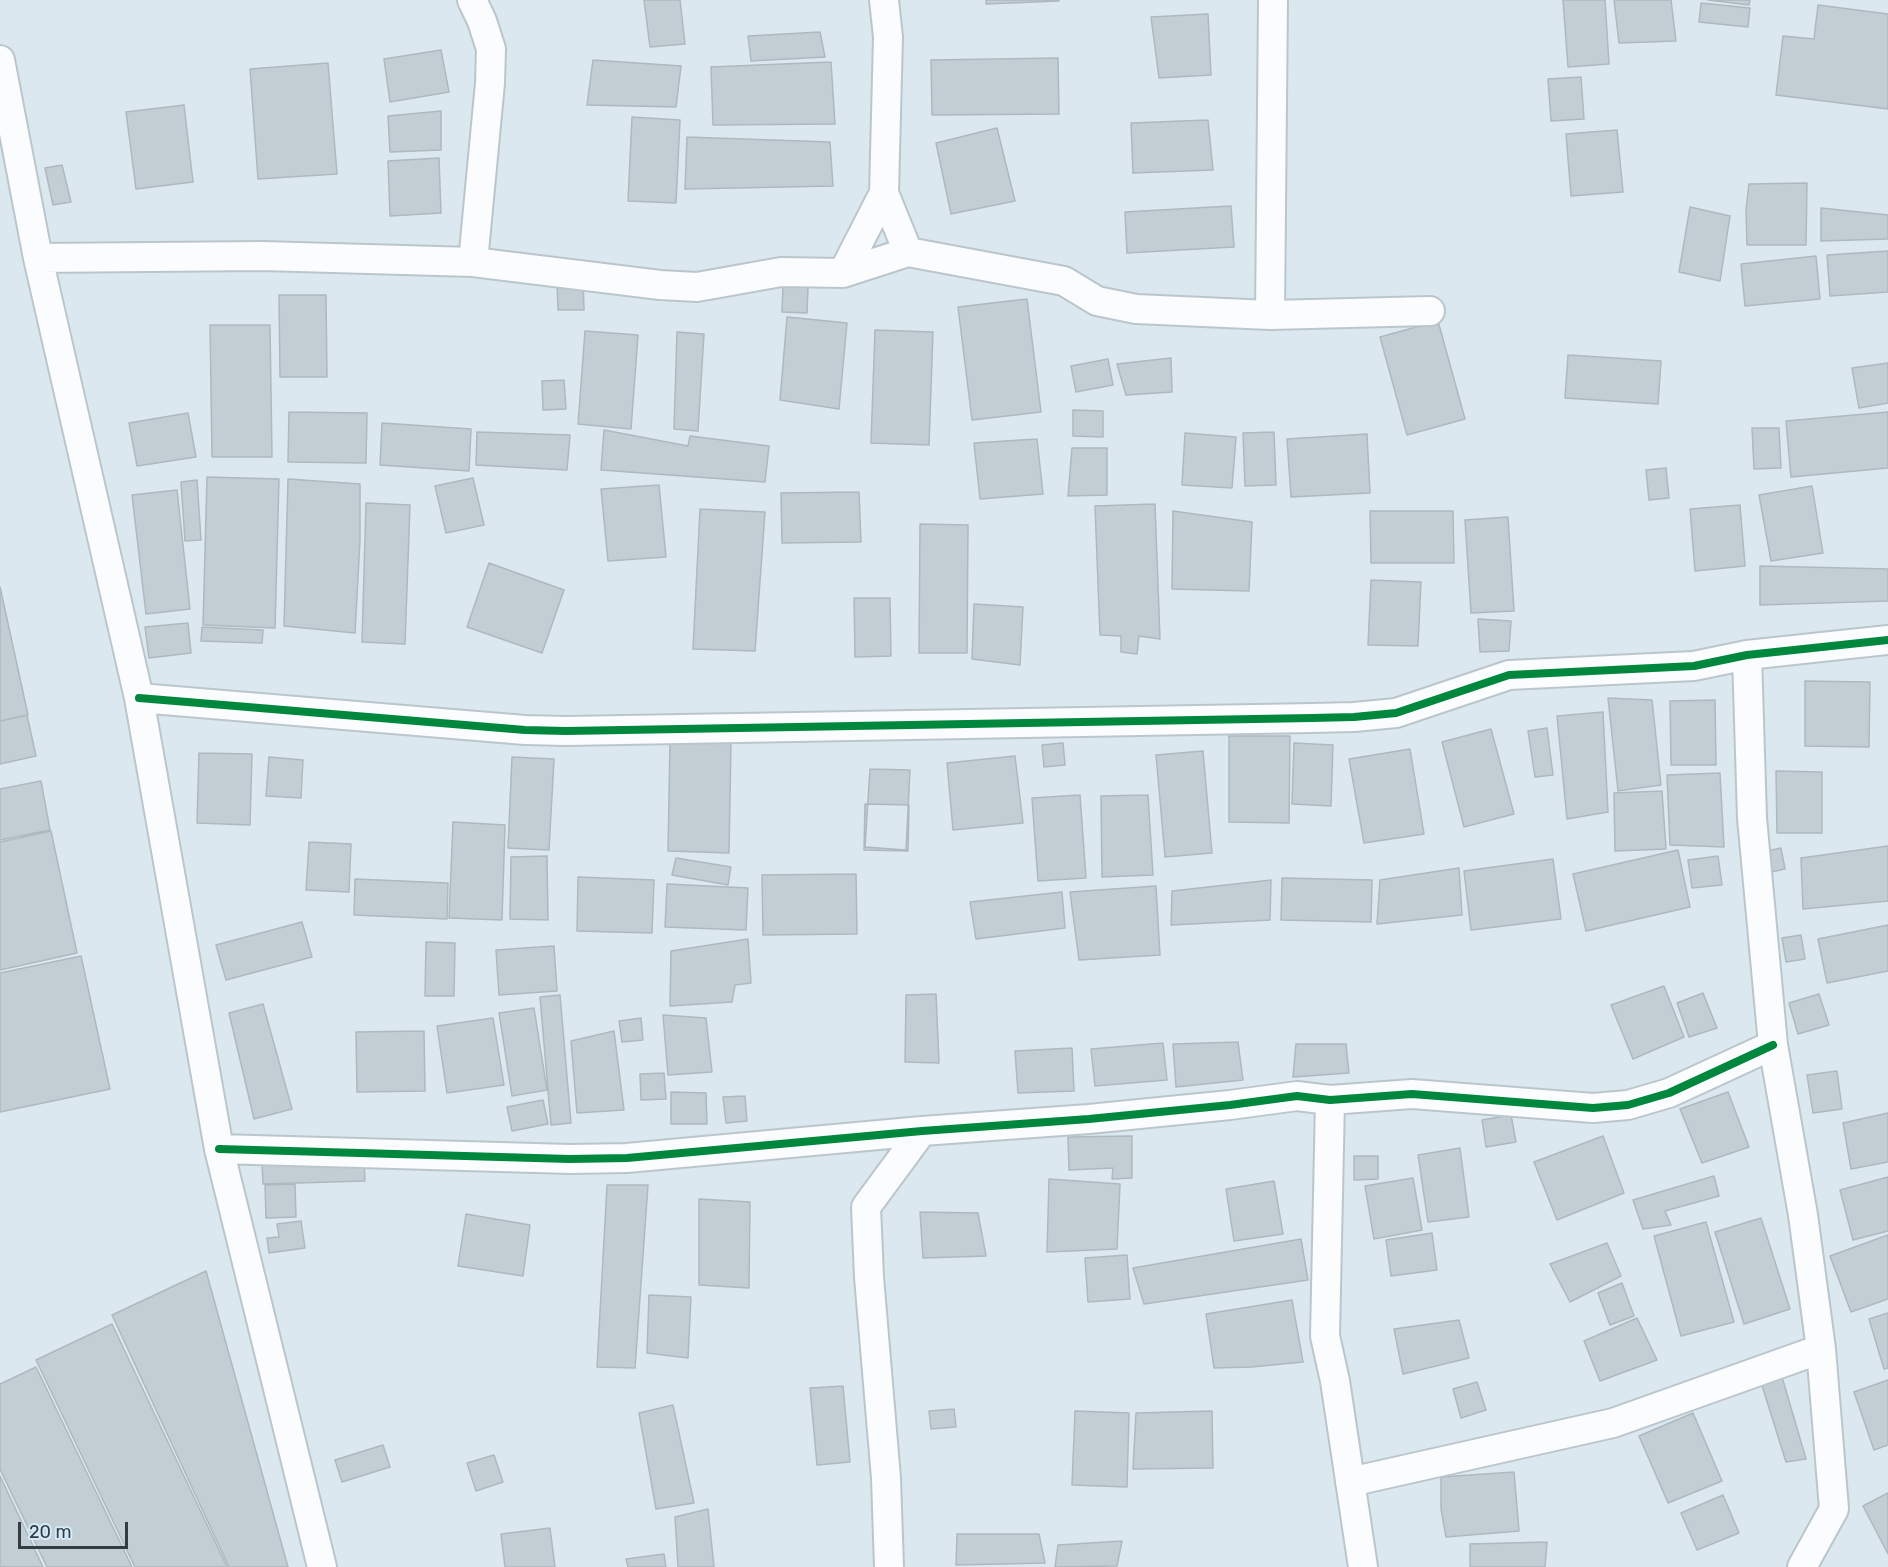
<!DOCTYPE html>
<html>
<head>
<meta charset="utf-8">
<style>
	body { margin:0 }
	#map { position:relative; width:1888px; height:1567px; overflow:hidden; background:#dbe8f0; font-family:Rubik,sans-serif }
	canvas { display:block }
	.scale { position:absolute; left:18px; top:1522px; width:110px; height:27px; box-sizing:border-box; border:3px solid #333c42; border-top:0; padding-left:8px; font-size:18px; line-height:21px; white-space:nowrap; color:#333c42; -webkit-text-stroke:4px #d2eaf9; paint-order:stroke }
</style>
</head>
<body>
<div id="map">
<canvas width="1888" height="1567"></canvas>
<div class="scale">20 m</div>
</div>
<script>
const g = document.querySelector('canvas').getContext('2d');
g.lineJoin = 'round';
function fill(path, color) { g.fillStyle = color; g.fill(path, 'evenodd'); }
const poly = rows => new Path2D(rows.map(r => 'M' + r).join(''));
function trace(path, color, width, dash) { g.strokeStyle = color; g.lineWidth = width; g.lineCap = dash ? 'butt' : 'round'; g.setLineDash(dash || []); g.stroke(path); }
const building = poly([
	[644,0,680,0,685,44,650,47,644,0],
	[986,0,1059,0,1059,1,986,4,986,0],
	[1563,0,1605,0,1609,64,1568,67,1563,0],
	[1614,0,1671,0,1676,41,1619,43,1614,0],
	[1708,0,1750,0,1749,5,1708,0],
	[1701,3,1750,8,1748,27,1699,22,1701,3],
	[1818,5,1888,14,1888,109,1776,95,1783,36,1814,39,1818,5],
	[1208,14,1211,75,1159,78,1151,17,1208,14],
	[820,32,825,57,751,61,748,36,820,32],
	[441,50,449,92,390,102,384,59,441,50],
	[1058,58,1059,114,932,115,931,60,1058,58],
	[593,60,681,66,676,107,587,105,593,60],
	[831,62,835,124,713,125,711,67,831,62],
	[328,63,337,174,258,179,250,69,328,63],
	[1581,77,1584,119,1551,121,1548,79,1581,77],
	[184,105,193,182,136,189,126,112,184,105],
	[441,111,441,150,390,152,388,116,441,111],
	[632,117,680,120,676,203,628,201,632,117],
	[1208,120,1213,170,1133,173,1131,123,1208,120],
	[997,128,1015,201,951,214,936,143,997,128],
	[1617,130,1623,192,1571,196,1566,134,1617,130],
	[687,137,830,142,833,186,685,189,687,137],
	[439,158,441,213,390,216,388,161,439,158],
	[62,165,71,202,53,205,45,168,62,165],
	[1807,183,1806,245,1747,245,1746,209,1749,184,1807,183],
	[1231,206,1234,247,1127,253,1125,212,1231,206],
	[1690,207,1730,216,1720,281,1679,272,1690,207],
	[1821,208,1888,215,1888,239,1821,241,1821,208],
	[1888,251,1888,292,1830,296,1827,255,1888,251],
	[1816,256,1820,299,1745,306,1741,264,1816,256],
	[583,281,584,310,558,310,557,282,583,281],
	[783,286,808,287,807,313,782,312,783,286],
	[279,295,326,295,327,377,280,377,279,295],
	[1027,299,1041,412,972,420,958,307,1027,299],
	[787,317,847,323,839,409,780,400,787,317],
	[1438,321,1465,419,1407,435,1380,337,1438,321],
	[210,325,270,325,272,457,212,457,210,325],
	[875,330,933,332,929,445,871,443,875,330],
	[585,331,638,335,631,429,578,424,585,331],
	[677,332,704,334,698,431,674,429,677,332],
	[1568,355,1661,361,1658,404,1565,398,1568,355],
	[1171,358,1172,392,1126,395,1117,364,1171,358],
	[1108,359,1113,385,1076,392,1071,366,1108,359],
	[1888,363,1888,403,1859,408,1852,368,1888,363],
	[564,380,566,409,543,410,542,381,564,380],
	[1073,410,1103,411,1103,437,1073,436,1073,410],
	[289,412,367,413,366,463,288,462,289,412],
	[1888,412,1888,468,1791,477,1786,421,1888,412],
	[188,413,196,457,137,466,129,423,188,413],
	[382,423,471,429,469,471,380,465,382,423],
	[1752,428,1779,428,1781,468,1754,469,1752,428],
	[604,430,688,446,690,436,769,446,765,482,601,470,604,430],
	[477,432,570,435,567,470,476,465,477,432],
	[1274,432,1276,485,1245,486,1243,433,1274,432],
	[1185,433,1236,437,1232,488,1182,485,1185,433],
	[1367,434,1370,493,1291,497,1287,439,1367,434],
	[1037,439,1043,494,980,499,974,443,1037,439],
	[1072,448,1107,448,1107,495,1068,496,1072,448],
	[1666,468,1669,498,1649,500,1646,470,1666,468],
	[207,477,279,479,275,628,203,625,207,477],
	[473,478,484,525,446,533,435,486,473,478],
	[288,479,360,484,360,540,355,633,284,626,288,479],
	[197,480,201,540,185,541,181,482,197,480],
	[659,485,666,557,608,561,601,489,659,485],
	[1812,486,1823,553,1771,561,1759,495,1812,486],
	[177,490,190,609,146,614,132,495,177,490],
	[859,492,861,542,782,543,781,493,859,492],
	[366,503,410,505,405,644,362,642,366,503],
	[1155,504,1160,639,1139,636,1137,654,1121,652,1121,636,1100,635,1095,506,1155,504],
	[1740,505,1745,566,1695,571,1690,509,1740,505],
	[700,509,765,512,755,651,693,649,700,509],
	[1173,511,1252,522,1249,591,1172,589,1173,511],
	[1370,511,1453,511,1454,563,1371,563,1370,511],
	[1508,517,1514,611,1471,613,1465,520,1508,517],
	[920,524,968,525,967,653,919,653,920,524],
	[489,563,564,590,542,653,467,627,489,563],
	[1760,566,1888,569,1888,601,1760,605,1760,566],
	[1371,580,1421,582,1418,646,1368,645,1371,580],
	[0,587,28,715,0,721,0,587],
	[854,598,890,598,891,656,855,657,854,598],
	[974,604,1023,607,1020,665,972,659,974,604],
	[1478,619,1511,621,1509,651,1480,652,1478,619],
	[188,623,191,653,149,658,145,627,188,623],
	[202,627,263,630,262,643,201,641,202,627],
	[1805,681,1870,682,1869,747,1805,746,1805,681],
	[1608,698,1652,700,1661,785,1618,791,1608,698],
	[1715,700,1716,765,1671,765,1670,701,1715,700],
	[1603,712,1608,812,1567,819,1557,716,1603,712],
	[27,715,36,756,0,764,0,721,27,715],
	[1547,728,1553,775,1535,777,1528,731,1547,728],
	[1491,729,1514,814,1464,827,1442,742,1491,729],
	[1229,736,1290,736,1289,823,1229,822,1229,736],
	[670,740,731,742,729,853,668,851,670,740],
	[1063,743,1065,765,1044,767,1042,745,1063,743],
	[1294,743,1333,745,1331,806,1292,804,1294,743],
	[1410,749,1424,834,1364,843,1349,759,1410,749],
	[1203,751,1212,853,1165,857,1156,755,1203,751],
	[199,753,252,754,250,825,197,823,199,753],
	[1015,756,1023,823,953,830,947,763,1015,756],
	[269,757,303,760,301,798,266,796,269,757],
	[512,757,554,759,549,850,508,848,512,757],
	[870,769,910,770,906,850,865,847,870,769],
	[1776,771,1822,772,1822,833,1777,833,1776,771],
	[1720,773,1724,847,1670,845,1667,775,1720,773],
	[41,781,50,830,0,840,0,789,41,781],
	[1662,791,1666,849,1615,851,1614,793,1662,791],
	[1080,795,1086,878,1038,881,1032,798,1080,795],
	[1148,795,1153,875,1102,877,1101,796,1148,795],
	[865,804,909,805,908,851,864,850,865,804],
	[453,822,505,825,502,920,449,918,453,822],
	[51,831,77,953,0,970,0,842,51,831],
	[309,842,351,844,349,892,306,890,309,842],
	[1888,846,1888,901,1803,909,1801,858,1888,846],
	[1781,848,1785,869,1771,872,1767,851,1781,848],
	[1678,850,1690,907,1586,931,1573,874,1678,850],
	[547,856,548,920,510,919,511,857,547,856],
	[1718,856,1722,885,1692,888,1688,860,1718,856],
	[676,858,731,867,728,885,672,875,676,858],
	[1553,859,1561,919,1471,930,1464,871,1553,859],
	[1459,868,1462,915,1377,924,1380,880,1459,868],
	[856,874,857,934,763,935,762,875,856,874],
	[578,877,654,880,652,933,577,931,578,877],
	[1282,878,1372,880,1371,922,1281,920,1282,878],
	[355,879,448,883,447,919,354,915,355,879],
	[1271,880,1270,920,1171,925,1172,891,1271,880],
	[667,884,748,888,746,930,665,927,667,884],
	[1156,886,1160,955,1079,960,1070,892,1156,886],
	[1062,892,1065,928,976,939,970,902,1062,892],
	[302,922,312,957,226,980,216,945,302,922],
	[1888,925,1888,971,1827,983,1818,939,1888,925],
	[1801,935,1805,959,1786,962,1782,938,1801,935],
	[748,939,751,983,735,985,732,1002,670,1006,671,951,748,939],
	[426,942,455,943,454,996,425,996,426,942],
	[554,946,557,991,499,995,496,950,554,946],
	[81,956,110,1089,0,1112,0,973,81,956],
	[1664,986,1684,1037,1633,1059,1611,1005,1664,986],
	[1703,993,1717,1028,1689,1037,1677,1003,1703,993],
	[936,994,939,1063,905,1062,906,995,936,994],
	[1819,994,1829,1025,1798,1034,1789,1003,1819,994],
	[560,995,571,1123,551,1125,540,997,560,995],
	[263,1004,292,1109,254,1119,229,1013,263,1004],
	[534,1008,547,1090,512,1096,499,1013,534,1008],
	[663,1015,706,1018,712,1072,668,1075,663,1015],
	[493,1018,504,1085,447,1093,437,1026,493,1018],
	[641,1018,643,1040,622,1042,619,1021,641,1018],
	[424,1031,425,1091,357,1092,356,1032,424,1031],
	[614,1031,624,1110,577,1113,571,1041,614,1031],
	[1238,1042,1243,1080,1176,1087,1173,1044,1238,1042],
	[1163,1043,1167,1080,1095,1086,1091,1049,1163,1043],
	[1296,1044,1346,1044,1349,1073,1293,1077,1296,1044],
	[1072,1048,1074,1091,1018,1093,1015,1051,1072,1048],
	[1837,1071,1842,1109,1813,1113,1807,1075,1837,1071],
	[664,1073,666,1099,641,1100,640,1074,664,1073],
	[671,1092,706,1093,707,1124,671,1124,671,1092],
	[1728,1092,1749,1147,1702,1163,1680,1109,1728,1092],
	[745,1096,747,1121,726,1123,723,1097,745,1096],
	[543,1100,548,1124,512,1131,507,1107,543,1100],
	[1888,1113,1888,1162,1851,1169,1843,1123,1888,1113],
	[1511,1115,1516,1142,1486,1147,1482,1120,1511,1115],
	[1132,1136,1132,1178,1112,1179,1113,1168,1069,1170,1068,1137,1132,1136],
	[1603,1136,1624,1193,1557,1220,1534,1162,1603,1136],
	[1460,1148,1469,1217,1428,1222,1418,1155,1460,1148],
	[1354,1156,1378,1156,1378,1179,1354,1180,1354,1156],
	[364,1161,365,1181,263,1184,262,1163,364,1161],
	[1714,1176,1719,1196,1665,1211,1671,1225,1643,1229,1633,1200,1714,1176],
	[1888,1177,1888,1231,1853,1240,1840,1190,1888,1177],
	[1413,1178,1422,1230,1374,1239,1365,1186,1413,1178],
	[1049,1179,1120,1184,1117,1249,1047,1252,1049,1179],
	[1274,1181,1283,1234,1234,1241,1226,1189,1274,1181],
	[295,1184,296,1217,266,1218,265,1185,295,1184],
	[607,1185,648,1185,635,1368,597,1367,607,1185],
	[699,1199,750,1202,749,1288,699,1285,699,1199],
	[920,1212,978,1213,986,1256,923,1258,920,1212],
	[466,1214,530,1225,523,1276,458,1266,466,1214],
	[1761,1218,1790,1309,1744,1324,1715,1232,1761,1218],
	[301,1221,305,1248,269,1253,267,1238,279,1237,277,1224,301,1221],
	[1706,1222,1734,1322,1681,1336,1654,1236,1706,1222],
	[1432,1233,1437,1270,1391,1276,1386,1240,1432,1233],
	[1888,1235,1888,1299,1851,1312,1830,1256,1888,1235],
	[1301,1239,1308,1280,1144,1304,1133,1268,1301,1239],
	[1607,1243,1621,1276,1570,1302,1550,1264,1607,1243],
	[1127,1255,1130,1299,1088,1302,1085,1258,1127,1255],
	[206,1271,288,1567,229,1567,112,1315,206,1271],
	[1622,1283,1634,1316,1610,1325,1598,1293,1622,1283],
	[649,1295,691,1297,688,1358,647,1353,649,1295],
	[1292,1300,1303,1362,1252,1367,1214,1368,1206,1314,1292,1300],
	[1888,1313,1888,1368,1884,1369,1869,1319,1888,1313],
	[1637,1318,1657,1360,1600,1381,1584,1341,1637,1318],
	[1459,1320,1469,1358,1403,1374,1394,1329,1459,1320],
	[112,1324,227,1567,135,1567,36,1360,112,1324],
	[36,1367,132,1567,47,1567,0,1469,0,1384,36,1367],
	[1780,1370,1806,1459,1786,1462,1759,1376,1780,1370],
	[1888,1380,1888,1445,1874,1450,1854,1392,1888,1380],
	[1477,1382,1486,1410,1461,1418,1453,1389,1477,1382],
	[843,1386,850,1462,817,1465,810,1388,843,1386],
	[673,1405,694,1503,656,1509,639,1413,673,1405],
	[954,1409,956,1427,931,1429,929,1411,954,1409],
	[1075,1411,1129,1413,1127,1487,1072,1485,1075,1411],
	[1212,1411,1213,1468,1133,1469,1136,1413,1212,1411],
	[1693,1413,1722,1481,1668,1503,1639,1436,1693,1413],
	[383,1445,390,1467,342,1482,335,1460,383,1445],
	[494,1455,503,1482,476,1491,467,1463,494,1455],
	[1514,1472,1519,1531,1446,1537,1441,1509,1441,1477,1514,1472],
	[0,1476,43,1567,0,1567,0,1476],
	[1888,1493,1888,1554,1863,1506,1888,1493],
	[1723,1495,1739,1533,1697,1550,1681,1513,1723,1495],
	[708,1509,714,1567,678,1567,675,1517,708,1509],
	[550,1528,555,1567,505,1567,501,1534,550,1528],
	[957,1534,1039,1534,1045,1563,956,1565,957,1534],
	[1122,1541,1117,1566,1055,1567,1058,1545,1122,1541],
	[1547,1542,1545,1567,1470,1567,1470,1544,1547,1542],
	[664,1554,666,1567,628,1567,626,1559,664,1554]
]);
const minor = poly([
	[472,0,482,21,491,49,490,83,473,262],
	[884,0,888,37,884,193,908,252],
	[0,60,38,258,139,698,219,1149,322,1567],
	[38,258,263,256,473,262,660,285,697,287,781,272,843,273,908,252,1064,281,1097,301,1136,309,1270,315,1430,311],
	[843,273,884,193],
	[1270,315,1273,0],
	[1747,655,1752,818,1773,1045,1803,1215,1821,1349,1834,1509,1802,1567],
	[139,698,525,730,566,731,1312,718,1354,717,1396,713,1509,675,1694,666,1747,655,1888,640],
	[1330,1100,1325,1336,1335,1381,1363,1567],
	[219,1149,570,1159,627,1158,922,1131,1089,1119,1230,1105,1297,1096,1330,1100,1412,1094,1593,1108,1628,1105,1669,1093,1773,1045],
	[1350,1482,1613,1423,1821,1349],
	[889,1567,886,1478,869,1277,866,1207,922,1131]
]);
const cycleway = poly([
	[139,698,525,730,566,731,1312,718,1354,717,1396,713,1509,675,1694,666,1747,655,1888,640],
	[219,1149,570,1159,627,1158,922,1131,1089,1119,1230,1105,1297,1096,1330,1100,1412,1094,1593,1108,1628,1105,1669,1093,1773,1045]
]);
fill(building, '#c3ced4');
trace(building, '#aeb8be', 1.5);
trace(minor, '#bbc6cc', 32);
trace(minor, '#fafcfd', 28);
trace(cycleway, '#00873e', 8);
</script>
</body>
</html>
